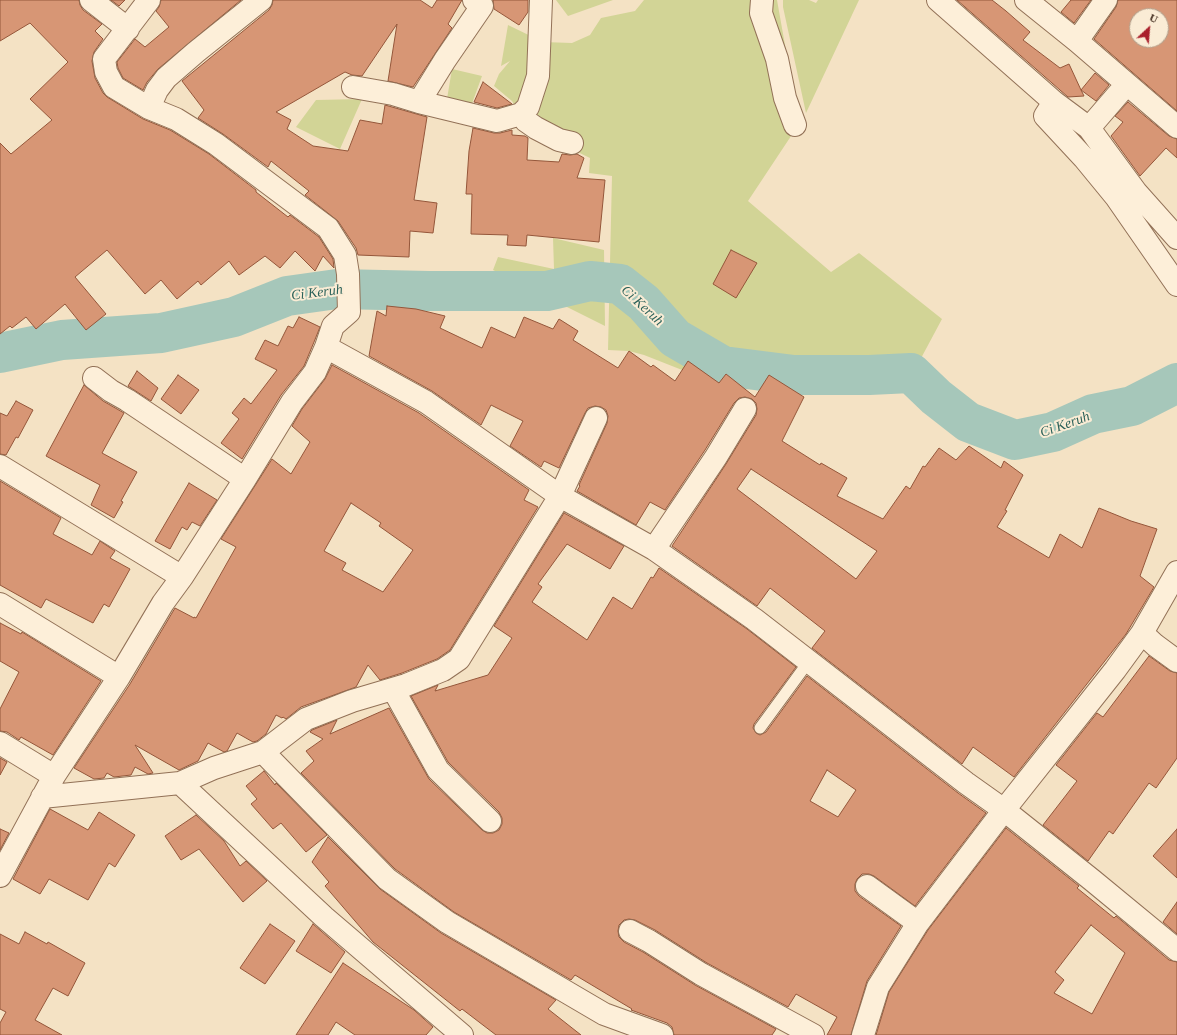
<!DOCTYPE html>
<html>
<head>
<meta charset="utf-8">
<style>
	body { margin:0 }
	#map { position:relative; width:1177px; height:1035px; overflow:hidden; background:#f4e2c4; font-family:"Times New Roman",serif }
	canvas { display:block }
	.north { position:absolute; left:1129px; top:8px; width:40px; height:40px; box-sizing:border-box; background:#faecd5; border:1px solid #b09f8b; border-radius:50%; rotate:26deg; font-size:11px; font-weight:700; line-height:16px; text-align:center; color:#402b1d }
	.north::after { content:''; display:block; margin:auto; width:14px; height:18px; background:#a91f2b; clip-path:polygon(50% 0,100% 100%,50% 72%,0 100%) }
</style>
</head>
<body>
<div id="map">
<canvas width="1177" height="1035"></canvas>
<div class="north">U</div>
</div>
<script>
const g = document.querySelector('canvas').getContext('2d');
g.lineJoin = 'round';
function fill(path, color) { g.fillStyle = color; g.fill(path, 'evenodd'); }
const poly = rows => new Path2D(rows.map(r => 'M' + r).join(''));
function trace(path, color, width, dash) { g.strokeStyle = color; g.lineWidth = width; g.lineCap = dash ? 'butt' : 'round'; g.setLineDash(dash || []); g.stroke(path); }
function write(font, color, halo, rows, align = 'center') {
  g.font = font + ' "Times New Roman",serif'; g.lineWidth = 4; g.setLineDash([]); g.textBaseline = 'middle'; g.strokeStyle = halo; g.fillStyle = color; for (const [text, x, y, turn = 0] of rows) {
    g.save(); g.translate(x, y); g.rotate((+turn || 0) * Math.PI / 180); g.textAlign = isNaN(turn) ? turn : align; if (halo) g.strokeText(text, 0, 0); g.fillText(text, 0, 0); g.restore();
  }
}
const green = poly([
	[556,0,613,0,568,16],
	[644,0,777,0,799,124,748,201,831,272,859,253,942,319,904,390,768,371,705,379,644,355,629,351,608,350,612,176,589,173,590,158,516,122,516,107,512,101,494,86,499,74,510,61,501,66,508,25,543,42,572,43,590,35,601,18,635,11],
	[783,0,809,0,816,3,818,0,859,0,806,113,783,7],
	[452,69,482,76,470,109,447,99],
	[362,99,340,149,296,127,316,100],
	[553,238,604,250,605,326,493,270,498,257,554,269]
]);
const river = poly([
	[0,353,62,340,161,333,234,317,287,296,337,289,429,291,547,291,590,281,620,284,644,303,675,338,723,366,794,375,869,375,911,373,936,397,968,422,1015,440,1053,432,1093,414,1132,406,1177,383]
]);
const building = poly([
	[0,0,79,0,80,5,83,10,102,24,95,31,103,39,94,52,92,61,95,78,103,93,107,97,143,119,170,130,209,154,256,190,256,192,288,217,290,215,319,237,333,259,334,268,323,256,315,271,295,251,280,268,265,256,239,275,229,261,201,285,198,281,177,299,161,280,145,294,107,250,75,277,106,314,86,330,65,304,36,329,26,317,12,328,10,326,0,334,0,143,11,154,52,120,30,99,68,62,30,23,0,41,0,0],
	[111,0,125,0,119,6,111,0],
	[161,0,241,0,158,69,147,82,143,90,123,78,118,68,117,62,135,39,145,47,169,27,156,11,159,7,161,0],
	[273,0,420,0,432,8,437,0,462,0,448,24,452,28,413,87,388,81,397,24,362,76,352,75,345,72,276,112,291,120,287,129,313,146,348,151,360,120,382,124,385,105,427,117,414,200,437,203,433,233,410,231,409,257,358,255,356,248,338,221,305,195,309,191,271,161,268,167,223,134,198,118,204,110,182,81,269,10,272,5,273,0],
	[493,0,528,0,528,12,519,25,494,9,493,0],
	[957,0,992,0,1006,11,1030,32,1023,40,1060,68,1069,64,1081,90,1095,73,1109,85,1096,101,1081,90,1084,96,1068,97,957,0],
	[1071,0,1091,0,1074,23,1061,12,1071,0],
	[1118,0,1177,0,1177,111,1094,39,1116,7,1118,0],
	[1137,16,1161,16,1161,40,1137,40,1137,16],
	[483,82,512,104,497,108,474,102,483,82],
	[1128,102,1169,136,1177,139,1177,158,1166,148,1140,176,1111,136,1123,122,1115,116,1128,102],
	[473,128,494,133,500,133,512,130,512,135,525,136,528,138,527,160,559,162,562,154,570,155,577,154,584,158,577,178,605,180,599,242,527,235,526,246,507,245,508,235,471,234,472,194,466,194,469,151,473,128],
	[731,250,757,263,736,298,713,284,731,250],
	[387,306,416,309,445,316,440,328,482,348,491,327,515,338,524,317,553,329,559,319,578,331,573,340,618,368,629,351,651,367,653,365,675,381,688,361,719,383,726,374,755,397,769,375,804,397,782,441,820,465,821,463,847,478,837,496,883,519,906,486,910,489,923,466,925,467,939,448,956,460,969,446,1001,468,1004,461,1023,475,1005,510,1007,511,997,527,1049,558,1060,534,1082,548,1099,508,1131,521,1157,529,1140,576,1154,587,1126,634,1014,777,973,747,962,764,812,648,825,631,770,588,757,606,672,546,726,464,756,415,757,409,756,403,752,399,745,397,739,398,734,403,705,450,665,510,650,502,636,525,577,491,580,486,579,485,607,423,608,416,606,410,601,407,595,406,588,408,585,413,559,468,544,461,541,467,510,446,523,421,491,405,481,425,432,391,369,356,377,311,386,316,387,306],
	[751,469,877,551,856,579,737,489,751,469],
	[299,317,320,327,314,342,304,366,281,395,242,459,221,443,239,419,232,413,244,398,251,404,277,370,255,359,265,340,278,346,288,326,293,328,299,317],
	[332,365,419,413,529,490,524,500,538,507,450,650,437,659,402,673,380,680,368,665,356,687,301,707,286,719,283,717,282,718,276,715,266,734,257,741,253,742,237,733,227,751,224,752,208,743,198,761,179,770,135,745,153,773,148,774,135,767,131,775,114,777,107,773,104,778,94,779,74,768,130,684,175,608,194,618,194,617,196,618,236,547,221,539,272,459,291,474,310,442,292,426,302,409,325,379,332,365],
	[351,503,381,523,379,526,413,550,383,592,342,570,346,563,324,551,351,503],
	[137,371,158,388,151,401,128,386,137,371],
	[178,375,199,390,181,414,161,399,178,375],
	[84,385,103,401,124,413,102,453,137,472,121,501,123,502,114,518,91,505,100,485,46,456,84,385],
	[16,401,33,410,18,438,16,437,6,455,0,454,0,413,7,416,16,401],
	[0,481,61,518,53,534,92,555,100,541,115,551,110,558,130,569,109,607,104,604,93,623,46,599,41,608,0,585,0,481],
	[189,483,217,500,200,526,192,522,187,530,182,527,170,549,155,541,189,483],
	[564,513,624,546,610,569,567,544,538,584,542,587,532,602,587,640,613,597,632,609,651,577,653,578,659,568,747,629,796,667,754,724,753,728,756,733,760,735,766,732,807,676,958,793,986,813,915,906,874,876,869,874,862,874,857,879,855,884,855,891,859,896,901,926,867,981,851,1035,827,1035,837,1017,796,994,788,1007,707,963,655,930,635,920,629,919,624,920,619,925,618,931,619,937,624,942,643,952,695,985,776,1029,772,1035,674,1035,672,1027,667,1023,631,1010,632,1009,575,975,571,980,454,912,395,869,301,773,314,761,306,751,323,739,310,732,312,730,337,720,330,734,389,708,429,779,482,830,487,833,493,833,499,830,502,824,502,818,499,812,448,762,411,696,438,685,435,691,488,675,512,638,494,626,564,513],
	[827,770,856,790,838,817,810,801,827,770],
	[0,623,21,634,22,632,101,681,53,755,21,737,19,740,7,732,0,731,0,709,19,672,0,661,0,623],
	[1149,656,1170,671,1177,673,1177,758,1156,788,1149,783,1113,834,1109,831,1088,861,1043,825,1077,781,1056,765,1097,713,1103,717,1149,656],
	[0,758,7,762,0,775,0,758],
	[264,771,275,785,276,783,327,835,306,852,281,823,273,829,251,804,257,799,246,786,264,771],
	[50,809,88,830,99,812,135,835,115,867,109,863,88,900,49,879,40,894,13,879,50,809],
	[196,815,224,841,240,866,246,861,267,881,243,902,199,849,181,860,165,836,196,815],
	[1006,828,1079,886,1077,888,1114,918,1116,916,1169,960,1177,962,1177,1035,876,1035,889,992,928,930,1006,828],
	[1091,925,1125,953,1092,1014,1054,993,1064,980,1055,972,1091,925],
	[0,829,9,833,0,850,0,829],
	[1177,829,1177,878,1153,856,1177,829],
	[328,837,380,889,441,933,556,1000,548,1009,581,1035,496,1035,462,1009,460,1011,373,942,325,886,329,882,312,862,328,837],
	[1177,902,1177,934,1163,922,1177,902],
	[270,924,295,941,265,984,240,968,270,924],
	[313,924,345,952,331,973,296,951,313,924],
	[25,932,47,944,48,942,85,963,68,996,53,988,35,1020,62,1035,0,1035,0,1023,6,1012,0,1009,0,934,19,944,25,932],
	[343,963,414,1010,433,1027,426,1035,355,1035,336,1022,328,1035,296,1035,343,963]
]);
const lane = poly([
	[760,728,809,661]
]);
const street = poly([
	[91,0,128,29],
	[762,0,761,13,777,59,785,98,795,125],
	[938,0,1054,102,1089,128,1136,192,1177,238],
	[1026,0,1077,41,1177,127],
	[1077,41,1106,0],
	[353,87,393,94,419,102,497,121,521,114,528,107,538,76,541,0],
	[419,102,445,60,482,6,474,0],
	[1054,102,1045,116,1084,158,1116,197,1177,285],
	[149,108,157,90,166,78,196,52,261,0],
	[521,114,526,121,536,128,559,140,572,143],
	[1089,128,1126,85],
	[326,347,426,402,560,496,654,549,754,619,966,783,1004,810,1092,880,1177,950],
	[94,378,111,391,127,400,245,479],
	[0,466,182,577],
	[654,549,716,457,745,409],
	[0,604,119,677],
	[1142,633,1155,645,1177,661],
	[393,689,438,770,490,821],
	[0,743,54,776],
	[263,752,387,879,447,922,604,1014,662,1035],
	[180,783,324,917,462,1035],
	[42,797,180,783,214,768,263,752,306,719,352,701,406,685,443,670,459,659,560,496,596,418],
	[0,876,54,776,119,677,163,603,182,577,245,479,292,402,315,372,326,347,333,326,349,312,348,274,345,255,328,228,216,144,176,119,149,108,114,87,106,72,104,59,149,0],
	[867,886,918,923],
	[630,931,649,941,701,974,813,1035],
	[863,1035,878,987,918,923,1004,810,1115,670,1142,633,1177,572]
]);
const waterNames = [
	["Ci Keruh",317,293,-7],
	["Ci Keruh",642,306,43],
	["Ci Keruh",1065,425,-20]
];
fill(green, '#d2d496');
trace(river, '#a6c7ba', 40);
fill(building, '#d79675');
trace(building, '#94563a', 1);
trace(lane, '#927157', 13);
trace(street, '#927157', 24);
trace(lane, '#fdefd9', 11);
trace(street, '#fdefd9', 22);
write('italic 14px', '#2b6159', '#faecd5', waterNames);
</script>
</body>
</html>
